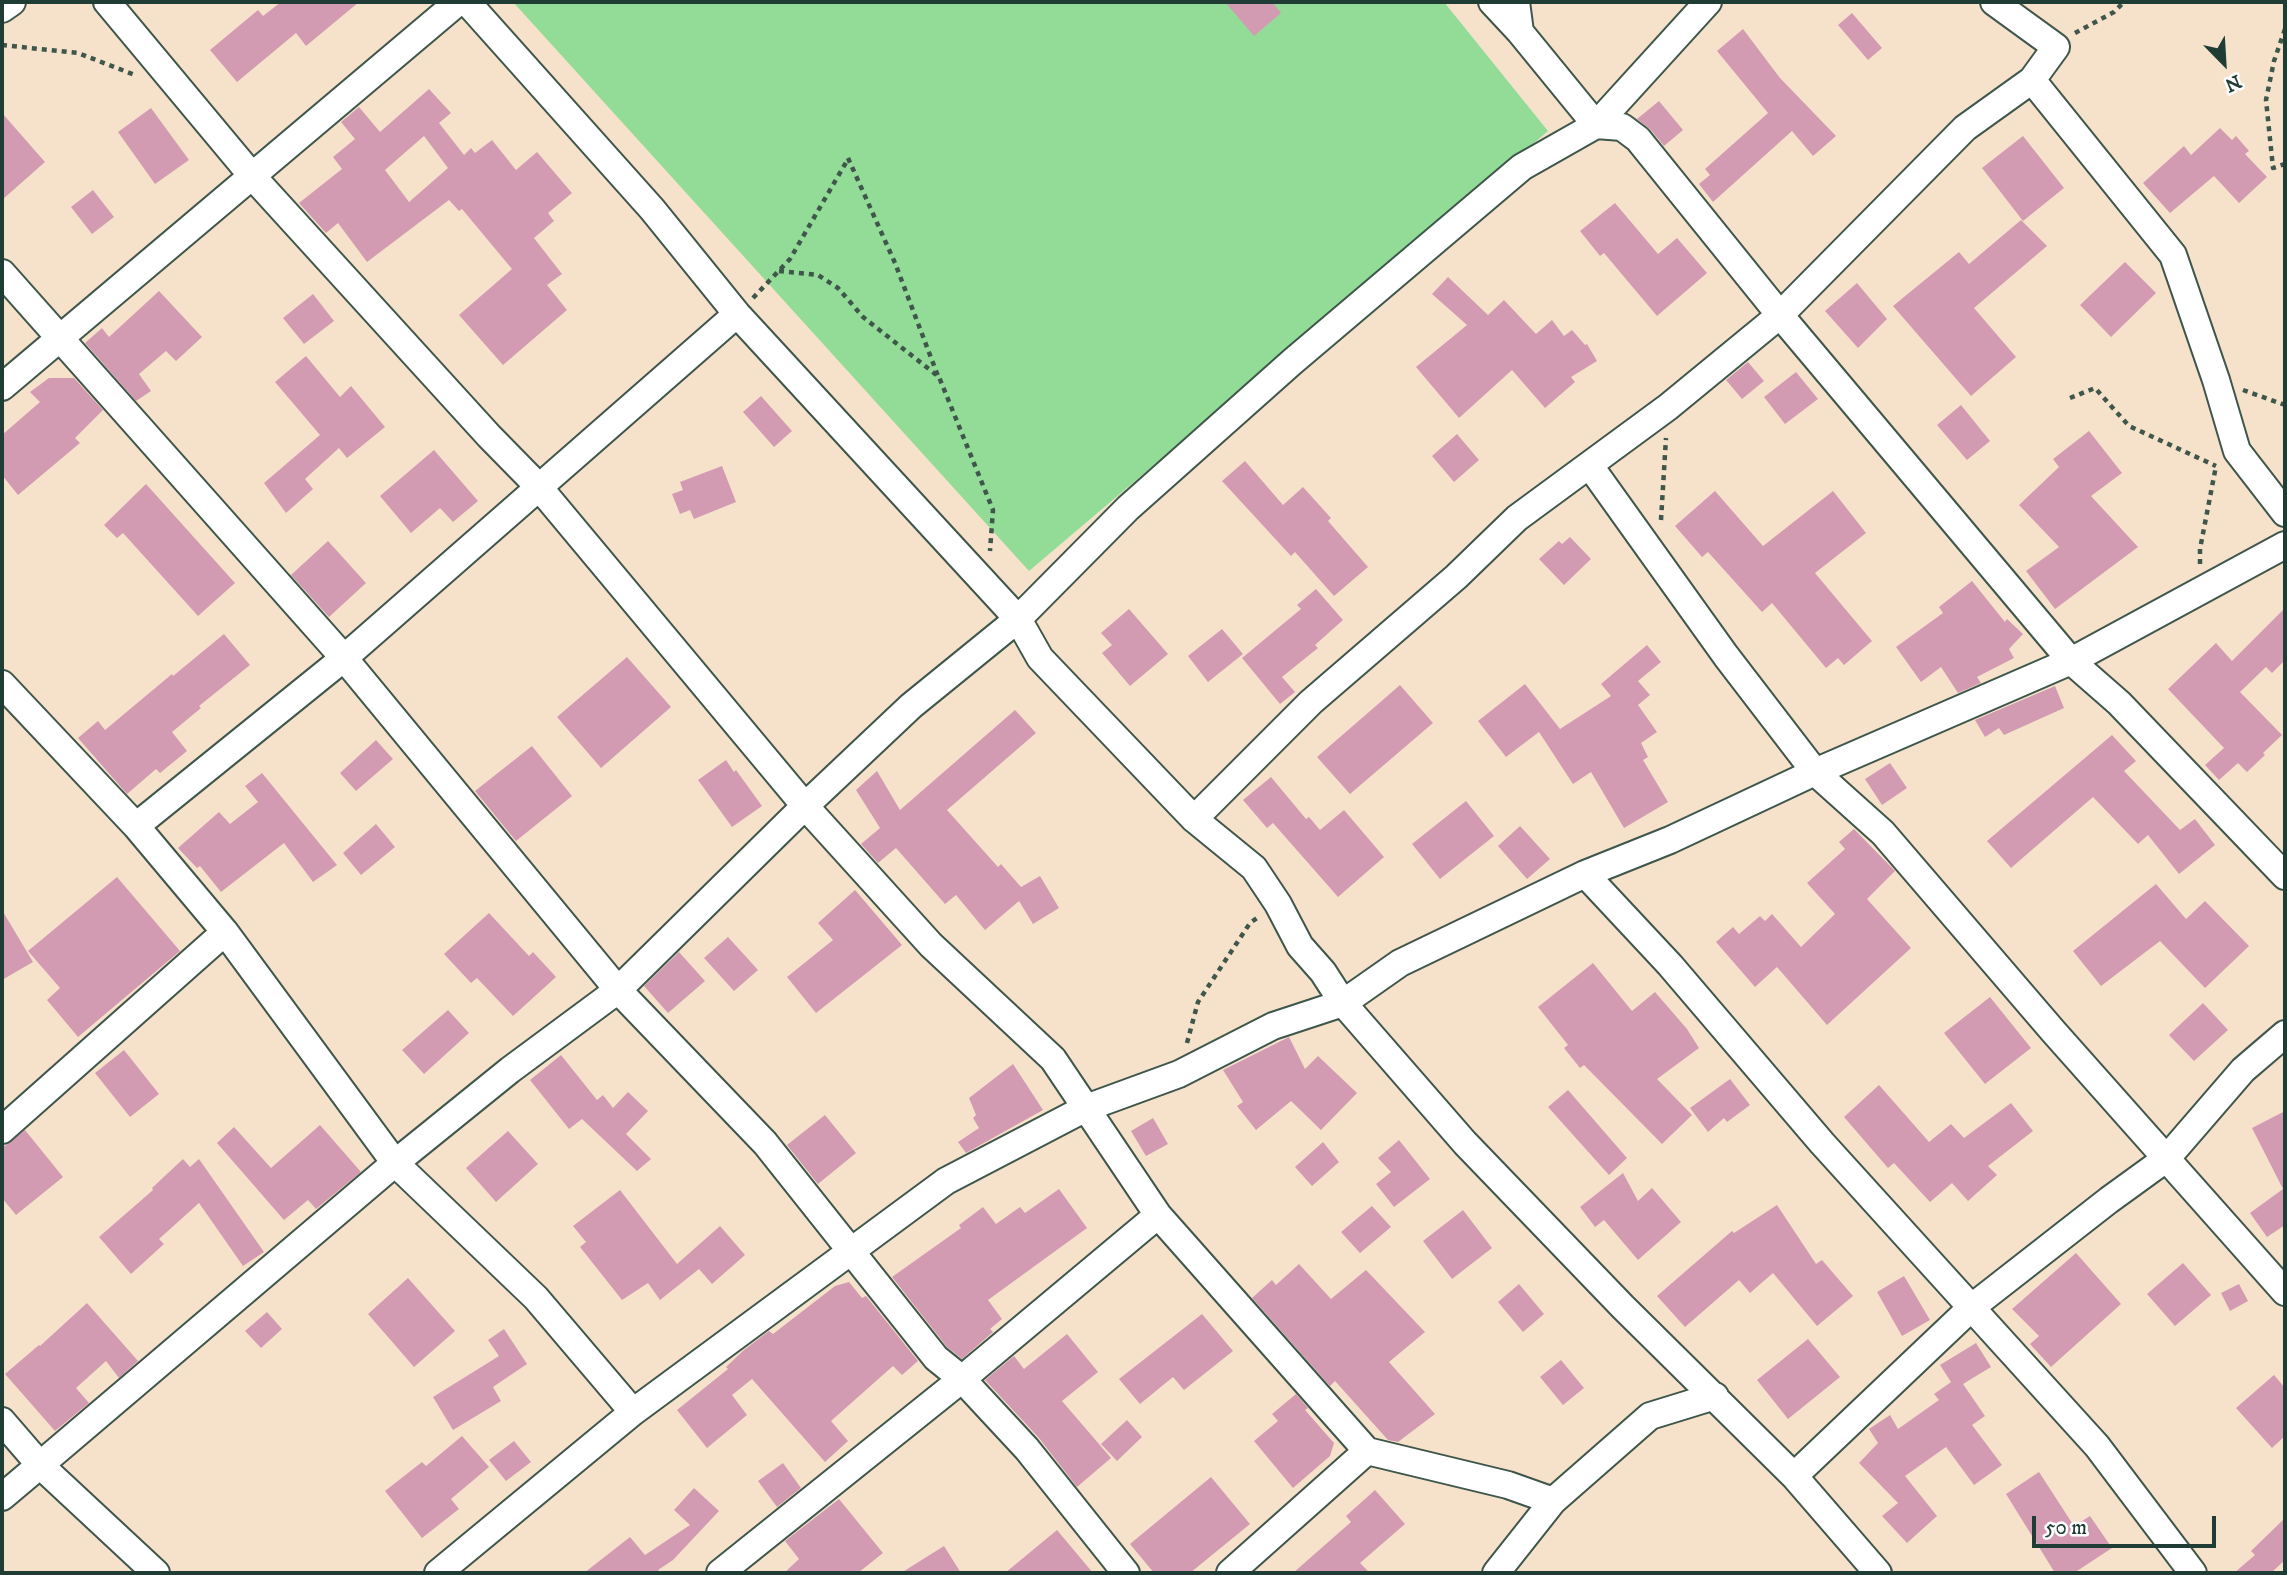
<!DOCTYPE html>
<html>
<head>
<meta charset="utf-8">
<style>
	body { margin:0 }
	#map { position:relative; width:2287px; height:1575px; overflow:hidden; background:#f6e2cb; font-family:"IM FELL DW Pica",serif }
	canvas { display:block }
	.frame { position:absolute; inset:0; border:4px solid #1f3d34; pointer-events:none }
	.north { position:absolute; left:2189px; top:28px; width:70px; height:70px; -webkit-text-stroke:5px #fff; paint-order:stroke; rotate:156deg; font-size:19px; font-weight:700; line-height:28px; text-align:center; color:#1f3d34 }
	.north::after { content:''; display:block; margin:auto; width:24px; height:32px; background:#1f3d34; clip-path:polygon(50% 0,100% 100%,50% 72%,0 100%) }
	.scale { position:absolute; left:2032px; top:1516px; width:184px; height:32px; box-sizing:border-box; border:4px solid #1f3d34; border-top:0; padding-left:9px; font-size:21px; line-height:24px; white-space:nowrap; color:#1f3d34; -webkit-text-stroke:5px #fff; paint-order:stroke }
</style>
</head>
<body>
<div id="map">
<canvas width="2287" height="1575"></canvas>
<div class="frame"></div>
<div class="north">N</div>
<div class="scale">50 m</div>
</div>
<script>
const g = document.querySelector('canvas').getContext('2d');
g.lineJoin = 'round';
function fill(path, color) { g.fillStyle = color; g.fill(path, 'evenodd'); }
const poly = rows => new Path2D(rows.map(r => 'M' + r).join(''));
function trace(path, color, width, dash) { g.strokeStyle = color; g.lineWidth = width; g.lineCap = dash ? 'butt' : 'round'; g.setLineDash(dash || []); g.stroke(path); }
const green = poly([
	[513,2,1444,2,1548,131,1029,571]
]);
const building = poly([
	[281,2,359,2,306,46,296,33,237,82,210,50,258,10,263,16],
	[1225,2,1272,2,1281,13,1254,36],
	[1852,13,1882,48,1868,60,1838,25],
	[1743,29,1780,78,1836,136,1813,156,1792,131,1713,202,1699,184,1710,175,1705,169,1768,113,1717,51],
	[429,89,451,113,439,123,464,155,471,148,475,153,492,140,516,170,537,152,572,193,548,213,554,221,534,238,562,274,547,285,567,310,503,365,459,315,512,269,462,209,459,211,449,200,367,262,338,223,326,233,299,203,342,169,333,157,355,139,341,122,359,107,380,132],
	[424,136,448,168,409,202,385,170],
	[1659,101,1683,130,1664,146,1650,129,1637,119],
	[151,108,189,160,155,184,118,132],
	[2,113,45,162,2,200],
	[2220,128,2232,140,2236,136,2249,151,2245,154,2267,177,2239,203,2214,176,2170,213,2143,183,2184,146,2191,155],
	[2023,136,2064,188,2023,221,1982,168],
	[93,190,114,217,92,234,71,207],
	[1615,203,1658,254,1677,238,1707,273,1657,316,1604,253,1600,256,1580,231],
	[2021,220,2047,246,1974,308,2016,357,1971,396,1893,306,1959,252,1969,264],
	[2125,262,2156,293,2111,337,2080,305],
	[1448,277,1488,315,1504,300,1536,334,1552,320,1564,336,1572,330,1585,345,1587,344,1597,361,1571,377,1575,382,1545,408,1512,370,1459,418,1416,367,1467,325,1432,294],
	[1857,283,1887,319,1858,348,1825,311],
	[159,291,202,337,176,361,166,351,139,374,151,391,136,401,85,343,102,328,109,337],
	[313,294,334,321,304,344,283,318],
	[306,356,340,397,351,386,385,427,347,458,339,448,305,479,313,489,286,513,264,483,320,435,275,382],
	[1748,362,1764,381,1742,399,1726,380],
	[1796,372,1818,399,1785,424,1764,397],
	[49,378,74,378,103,410,75,438,80,443,18,495,2,475,2,435,40,402,30,392],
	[761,396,792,431,774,447,743,412],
	[1961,405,1990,441,1967,460,1937,425],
	[2089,431,2122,473,2091,496,2138,547,2055,609,2026,571,2059,547,2019,505,2059,467,2053,459],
	[1457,434,1479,460,1454,482,1432,456],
	[434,450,478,501,453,522,440,508,411,533,380,496],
	[1245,461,1283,505,1303,487,1331,518,1328,521,1368,567,1334,596,1295,552,1291,556,1222,481],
	[722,466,736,502,694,519,690,510,680,514,672,494,683,490,680,482],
	[146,484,235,583,198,616,123,533,117,538,104,525],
	[1715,491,1763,546,1833,491,1866,533,1815,573,1872,641,1844,665,1838,658,1826,668,1772,603,1762,612,1708,552,1702,557,1675,526],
	[1570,537,1591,559,1564,585,1539,559,1559,541,1562,544],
	[328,541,366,583,329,617,291,575],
	[1972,581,2005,622,2007,619,2023,634,2009,649,2014,658,1977,677,1981,683,1958,693,1941,667,1921,682,1896,647,1943,613,1939,607],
	[1316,589,1343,620,1315,645,1318,648,1282,677,1295,692,1280,704,1242,658,1301,609,1297,605],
	[2285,608,2285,660,2272,673,2266,667,2240,692,2282,735,2263,753,2265,755,2247,772,2238,763,2219,780,2205,765,2224,748,2168,689,2216,643,2232,661],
	[1129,609,1168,654,1130,686,1102,653,1112,645,1101,633],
	[1222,629,1243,654,1208,682,1188,656],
	[224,634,250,665,199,706,201,708,172,732,187,751,160,773,156,769,127,794,78,738,98,721,105,730,172,674,173,676],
	[1647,645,1661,662,1638,681,1650,695,1638,705,1657,732,1641,743,1648,757,1643,760,1668,802,1624,828,1591,772,1573,784,1539,732,1506,757,1478,721,1525,684,1560,729,1611,696,1601,684],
	[627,657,671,707,601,768,557,717],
	[1400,685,1433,723,1350,794,1317,757],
	[2055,686,2064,708,2004,735,1999,728,1985,737,1975,720],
	[1015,710,1036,733,947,810,998,867,1001,864,1021,887,1040,876,1059,908,1033,924,1019,901,985,930,956,895,945,904,896,848,878,863,861,844,880,828,856,790,877,771,900,810],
	[2112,735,2136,761,2124,771,2180,830,2195,819,2215,845,2179,874,2148,835,2138,844,2093,797,2011,868,1987,841],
	[376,740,393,759,356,791,340,773],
	[532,746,572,796,516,841,475,791],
	[726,760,734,772,736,770,762,806,732,827,698,780],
	[1890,763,1907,788,1882,805,1865,779],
	[262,773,337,865,313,882,284,843,221,892,200,866,197,868,178,848,219,812,230,824,258,802,245,786],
	[1271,777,1306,819,1309,817,1320,830,1344,810,1384,857,1338,897,1273,823,1267,828,1243,800],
	[1466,801,1494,836,1440,879,1412,844],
	[376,824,395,847,361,875,343,853],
	[1520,826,1550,859,1527,879,1498,846],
	[1854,829,1895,871,1867,899,1911,948,1827,1025,1777,967,1755,987,1716,942,1733,927,1739,934,1760,916,1765,921,1772,914,1801,947,1835,914,1807,883,1845,849,1839,842],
	[117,877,180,951,78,1037,47,1000,60,988,28,951],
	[2156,884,2186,919,2205,901,2249,946,2205,988,2160,941,2101,986,2073,951],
	[855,890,902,945,816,1013,787,977,833,940,818,923],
	[2,910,33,962,2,980],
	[489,913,529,956,533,952,556,977,513,1016,477,978,471,983,444,954],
	[728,937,758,970,734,991,704,958],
	[679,952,705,981,668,1013,644,986],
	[1593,963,1632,1011,1655,992,1687,1029,1699,1048,1657,1079,1692,1115,1662,1144,1584,1065,1580,1068,1564,1048,1568,1045,1538,1007],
	[1990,997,2031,1048,1985,1084,1944,1033],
	[2203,1003,2228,1030,2194,1061,2169,1035],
	[448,1010,469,1033,424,1074,402,1050],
	[1289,1037,1305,1069,1318,1056,1357,1093,1321,1130,1291,1101,1256,1130,1237,1106,1243,1102,1223,1070],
	[124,1050,159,1094,130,1117,95,1073],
	[561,1055,597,1100,603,1095,613,1108,628,1092,648,1111,626,1134,651,1159,637,1171,582,1119,569,1129,530,1080],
	[1013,1064,1043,1110,966,1153,958,1142,979,1128,973,1118,976,1115,969,1098],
	[1730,1079,1750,1105,1727,1122,1724,1118,1708,1132,1690,1108],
	[1879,1085,1929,1142,1951,1124,1964,1138,2011,1103,2033,1131,1988,1166,1997,1175,1968,1201,1952,1183,1930,1202,1894,1163,1888,1168,1844,1117],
	[1568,1090,1627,1158,1609,1175,1548,1107],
	[2285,1111,2285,1225,2267,1237,2250,1213,2283,1189,2252,1128],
	[825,1115,856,1153,818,1184,787,1145],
	[1153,1118,1168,1144,1146,1156,1131,1131],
	[320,1125,361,1172,316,1209,308,1200,284,1220,217,1143,234,1127,271,1168],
	[25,1130,63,1177,16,1215,2,1198,2,1148],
	[508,1131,538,1164,496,1202,466,1168],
	[1399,1140,1430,1179,1394,1207,1376,1184,1391,1172,1378,1158],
	[1323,1142,1339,1162,1312,1186,1295,1167],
	[183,1159,190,1167,199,1159,264,1252,243,1266,199,1203,159,1239,164,1244,131,1274,99,1237,153,1190,152,1188],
	[1623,1173,1638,1201,1652,1188,1681,1222,1638,1260,1604,1220,1595,1227,1580,1207],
	[1059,1189,1087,1228,988,1300,1002,1319,990,1329,993,1332,962,1359,947,1347,892,1277,961,1228,959,1225,983,1207,996,1224,1020,1207,1025,1213],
	[620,1190,677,1264,720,1226,745,1255,712,1284,699,1269,660,1300,648,1283,622,1300,580,1247,586,1242,573,1226],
	[1777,1205,1816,1264,1822,1260,1853,1296,1817,1326,1773,1273,1750,1293,1739,1280,1685,1327,1657,1296,1732,1231,1734,1233],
	[1372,1206,1391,1227,1360,1253,1341,1232],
	[1463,1210,1492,1248,1452,1279,1423,1241],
	[2076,1253,2121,1304,2051,1367,2030,1344,2039,1336,2012,1309],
	[2183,1263,2211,1295,2175,1326,2147,1294],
	[1299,1264,1331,1299,1366,1270,1425,1332,1389,1362,1435,1414,1398,1442,1388,1440,1335,1381,1330,1386,1252,1298,1272,1280,1276,1285],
	[1904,1276,1930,1320,1902,1336,1877,1292],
	[408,1278,455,1331,414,1367,368,1314],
	[849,1282,862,1298,866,1296,918,1361,902,1375,893,1366,831,1421,848,1441,825,1462,752,1379,732,1395,747,1415,707,1448,677,1410,728,1369,726,1367,744,1350,769,1331,773,1334,835,1286],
	[1519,1284,1544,1314,1523,1332,1498,1302],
	[2239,1284,2248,1301,2230,1311,2221,1293],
	[87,1303,138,1361,119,1378,106,1361,76,1388,89,1403,55,1431,5,1374,39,1345,40,1346],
	[267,1312,282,1329,261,1348,245,1331],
	[1202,1314,1233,1351,1184,1390,1173,1377,1140,1404,1119,1379],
	[504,1329,527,1364,493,1387,501,1401,453,1430,433,1397,499,1356,488,1340],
	[1067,1334,1098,1372,1062,1401,1111,1458,1077,1487,1039,1438,985,1380,1014,1356,1024,1369],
	[1808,1339,1840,1377,1788,1419,1757,1380],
	[1976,1343,1991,1367,1963,1384,1985,1416,1972,1425,2002,1465,1974,1485,1946,1447,1905,1476,1937,1516,1907,1543,1882,1516,1898,1503,1859,1463,1878,1443,1869,1429,1890,1415,1898,1429,1939,1400,1934,1394,1951,1382,1940,1365],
	[1561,1360,1584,1388,1563,1405,1540,1377],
	[2274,1375,2285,1388,2285,1436,2272,1448,2236,1408],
	[1296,1394,1308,1408,1305,1410,1334,1443,1330,1456,1293,1488,1254,1441,1278,1421,1272,1414],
	[1127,1420,1142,1437,1117,1461,1101,1444],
	[462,1436,489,1467,451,1499,459,1509,422,1538,385,1491,422,1462,426,1466],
	[514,1441,531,1462,506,1481,489,1460],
	[783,1463,801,1488,777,1507,758,1481],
	[2039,1472,2074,1526,2090,1516,2112,1548,2074,1573,2055,1573,2006,1494],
	[1211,1477,1250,1524,1190,1573,1154,1573,1130,1544],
	[694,1488,719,1511,673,1560,658,1570,661,1573,584,1573,630,1537,645,1555,690,1525,674,1510],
	[1375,1490,1405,1524,1360,1563,1370,1573,1293,1573,1351,1522,1346,1516],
	[839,1499,883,1553,858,1573,784,1573,799,1559,785,1541],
	[2285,1518,2285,1560,2271,1573,2234,1573,2255,1555,2251,1551],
	[1057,1530,1093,1573,1005,1573],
	[944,1546,961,1573,901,1573]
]);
const path = poly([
	[2285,29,2274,61,2266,100,2273,168,2285,164],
	[2075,33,2114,12,2124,2],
	[2,45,78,53,135,75],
	[848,158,895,263,938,376],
	[779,271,818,275,838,288,863,317,939,377,993,510,990,551],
	[753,298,790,259,848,159],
	[2243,390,2285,405],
	[2070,398,2095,388,2129,426,2216,466],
	[1661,520,1666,438],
	[2200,564,2200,549,2216,466],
	[1187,1043,1198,1002,1250,923,1257,918]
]);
const street = poly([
	[107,2,253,177,489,436,538,486,805,806,931,945,1053,1059,1158,1215,1367,1451,1508,1485,1553,1501],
	[467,2,652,209,737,314,1018,619,1040,658,1194,819,1254,868,1278,904,1300,946,1323,972,1343,1003,1465,1143,1623,1307,1794,1476,1878,1573],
	[1492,2,1520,32],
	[1994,2,2056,47,2032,80],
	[2,9,12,2],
	[1596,125,1708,2],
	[2,273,344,658,618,990,765,1143,936,1358,962,1379,1027,1449,1126,1573],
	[2,387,458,2],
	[1590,466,1726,656,1815,772,1883,833,2053,1031,2285,1292],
	[2285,513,2237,451,2216,380,2173,255,2032,80,1965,128,1780,315,2071,661,2119,703,2285,876],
	[2,684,136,826],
	[1194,819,1311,702,1456,577,1517,518,1668,407,1780,315,1638,139,1622,127,1596,125],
	[1585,874,1670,965,1822,1143,2097,1446,2193,1573],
	[2,1130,225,932],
	[633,1412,536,1298,395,1163,225,932,136,826,344,658,737,314],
	[2,1421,40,1465,2,1497],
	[1794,1476,1972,1307,2109,1200,2167,1158,2243,1070,2285,1034],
	[156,1573,40,1465,395,1163,510,1070,618,990,805,806,911,706,1018,619,1128,508,1292,362,1522,167,1596,125,1520,32,1516,2],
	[438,1573,633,1412,946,1181,1086,1108,1179,1074,1273,1026,1343,1003,1400,963,1585,874,1670,840,1815,772,2071,661,2285,545],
	[720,1573,962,1379,1158,1215],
	[1230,1573,1367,1451],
	[1496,1573,1553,1501,1650,1416,1715,1396]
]);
fill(green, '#92dc97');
fill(building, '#d39bb2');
trace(street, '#3f564b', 30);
trace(path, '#3f564b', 4.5, [5, 5]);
trace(street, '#fff', 26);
</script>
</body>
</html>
